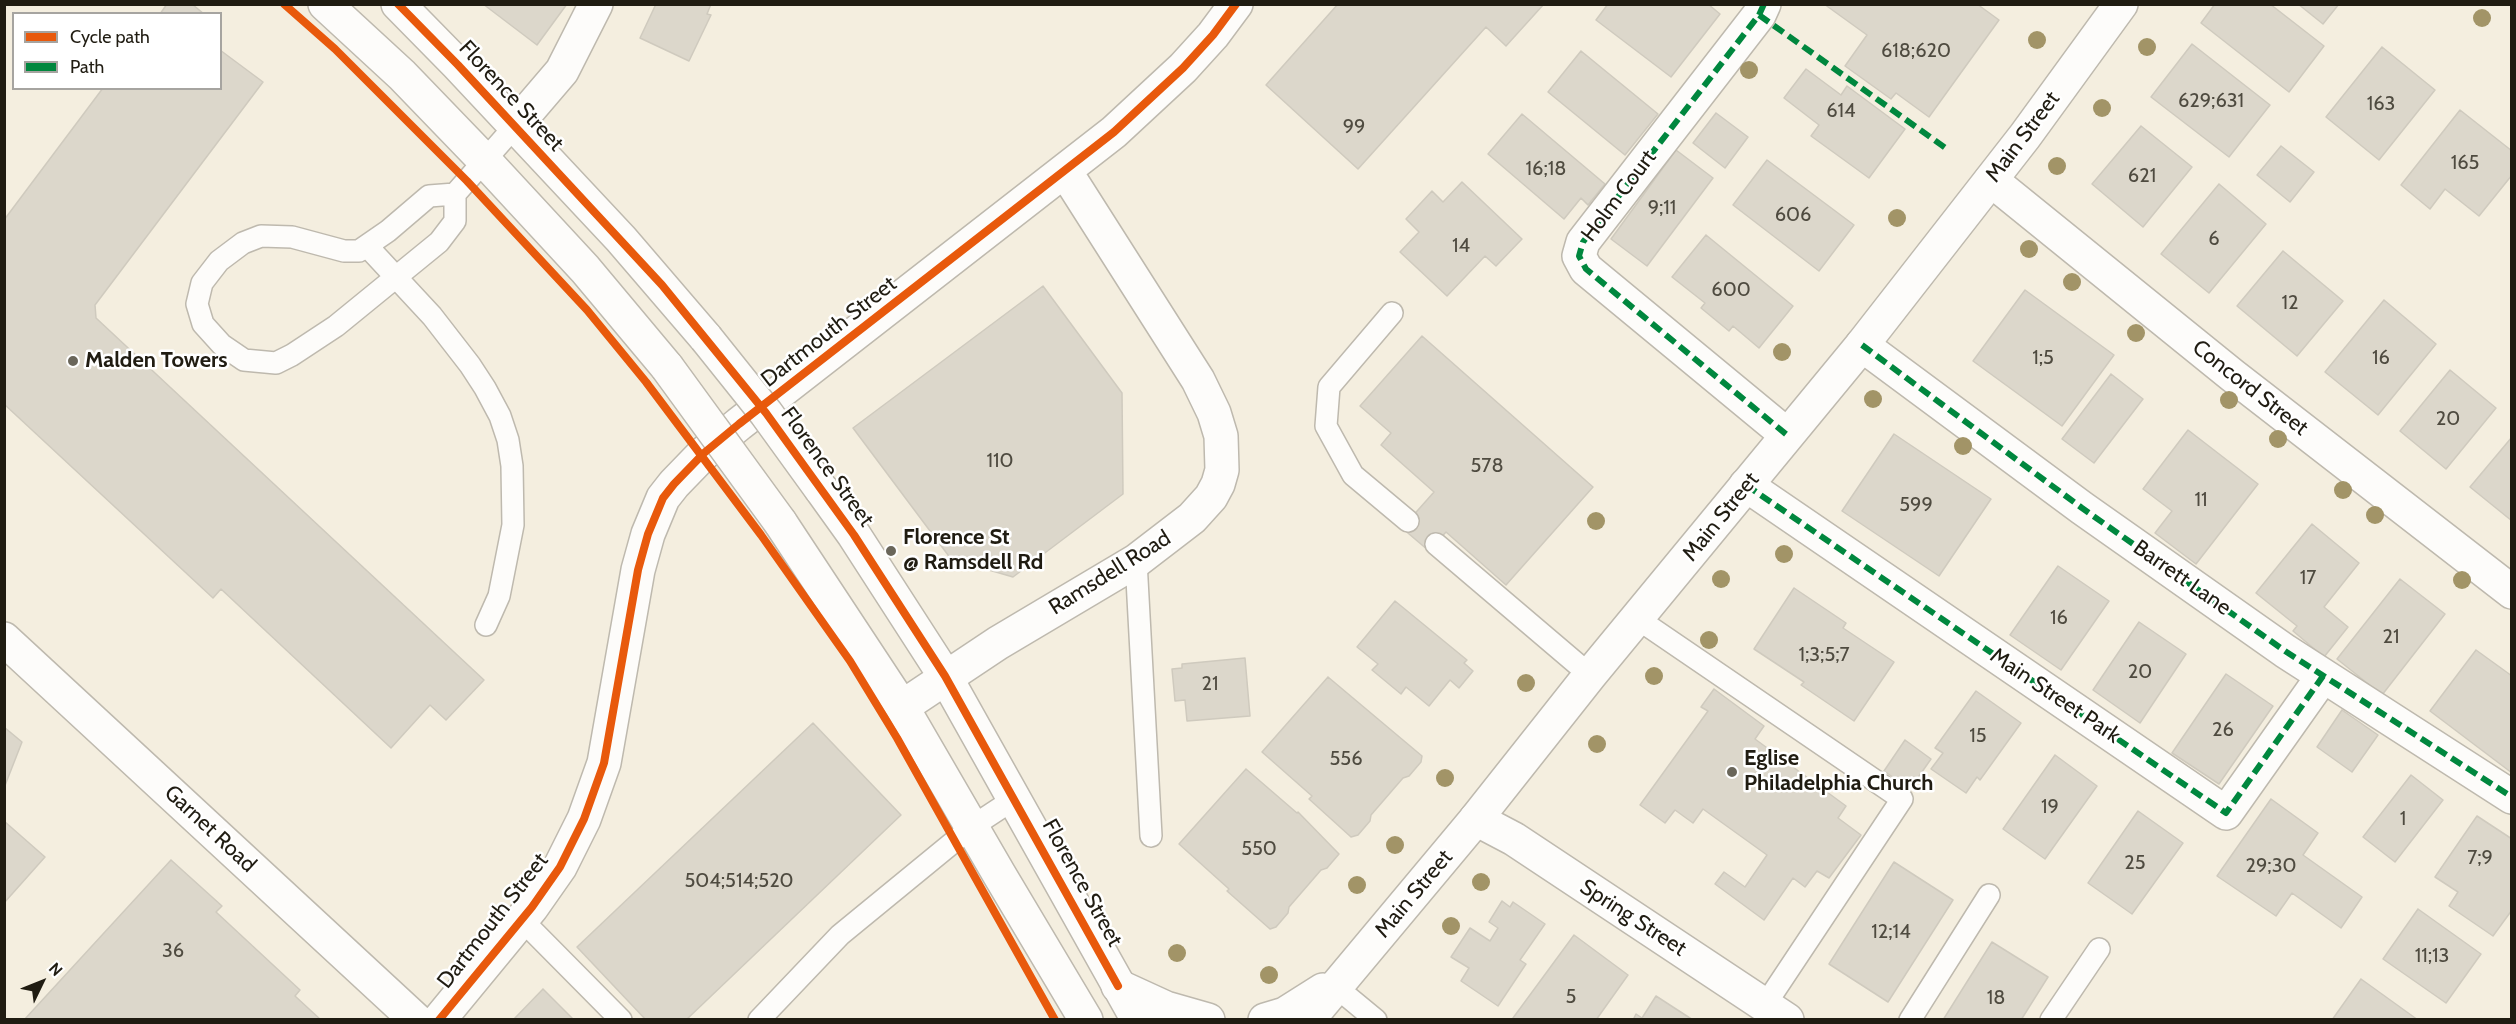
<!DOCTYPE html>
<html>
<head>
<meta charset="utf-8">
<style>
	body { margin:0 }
	#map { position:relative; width:2516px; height:1024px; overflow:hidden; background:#f4eedf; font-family:Cabin,sans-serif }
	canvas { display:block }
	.frame { position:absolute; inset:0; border:6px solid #201c12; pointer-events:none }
	.legend { position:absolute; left:12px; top:12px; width:210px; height:78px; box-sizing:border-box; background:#fff; border:2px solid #a6a4a0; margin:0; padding:8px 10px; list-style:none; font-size:18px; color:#201c12 }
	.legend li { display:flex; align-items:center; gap:12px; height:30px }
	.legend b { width:30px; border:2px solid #a6a4a0 }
	.north { position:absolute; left:12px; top:952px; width:60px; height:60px; -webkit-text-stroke:4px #fff; paint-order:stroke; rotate:47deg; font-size:16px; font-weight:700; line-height:24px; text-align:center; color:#201c12 }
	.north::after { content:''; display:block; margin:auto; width:21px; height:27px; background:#201c12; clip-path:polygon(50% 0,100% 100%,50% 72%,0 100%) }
</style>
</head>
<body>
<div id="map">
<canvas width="2516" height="1024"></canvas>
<div class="frame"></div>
<ul class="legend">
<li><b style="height:8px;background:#e8590c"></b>Cycle path</li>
<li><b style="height:8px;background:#00873e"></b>Path</li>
</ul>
<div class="north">N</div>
</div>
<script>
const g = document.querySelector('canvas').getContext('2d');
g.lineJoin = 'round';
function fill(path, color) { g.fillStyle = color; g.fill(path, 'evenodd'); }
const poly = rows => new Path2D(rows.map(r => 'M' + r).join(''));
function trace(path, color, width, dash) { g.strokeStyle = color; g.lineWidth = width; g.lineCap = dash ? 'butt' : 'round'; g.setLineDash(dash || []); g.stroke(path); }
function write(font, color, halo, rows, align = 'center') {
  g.font = font + ' Cabin,sans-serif'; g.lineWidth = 5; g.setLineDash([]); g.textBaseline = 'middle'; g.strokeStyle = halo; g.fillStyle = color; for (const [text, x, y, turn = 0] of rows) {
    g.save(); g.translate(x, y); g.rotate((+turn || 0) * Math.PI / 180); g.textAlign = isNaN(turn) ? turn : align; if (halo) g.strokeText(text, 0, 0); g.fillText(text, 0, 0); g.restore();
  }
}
const building = poly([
	[167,4,192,4,204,14,160,14,167,4],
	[483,4,567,4,537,45,483,4],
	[656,4,711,4,707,14,711,15,689,61,640,38,656,4],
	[1338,4,1544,4,1506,46,1486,27,1358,169,1266,85,1338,4],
	[1608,4,1708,4,1720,14,1671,77,1596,20,1608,4],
	[1824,4,1977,4,1999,20,1929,117,1896,93,1891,99,1845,66,1867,35,1824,4],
	[2215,4,2270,4,2324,46,2289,92,2201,23,2215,4],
	[2298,4,2339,4,2323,24,2298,4],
	[2192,44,2270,105,2229,157,2151,97,2192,44],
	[2382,47,2435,90,2379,160,2326,117,2382,47],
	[220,50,263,82,95,305,96,318,484,680,446,720,430,705,391,748,221,589,213,598,4,404,4,220,103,88,220,88,220,50],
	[1581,51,1658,114,1625,155,1548,92,1581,51],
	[1806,69,1841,95,1847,86,1905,129,1869,178,1811,136,1819,125,1784,98,1806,69],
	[2460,110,2512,151,2512,175,2479,216,2445,189,2430,209,2401,185,2460,110],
	[1716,113,1748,137,1725,168,1693,143,1716,113],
	[1522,114,1605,184,1588,205,1581,198,1564,219,1488,154,1522,114],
	[2141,126,2192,167,2143,227,2092,184,2141,126],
	[2281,146,2314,172,2290,202,2257,175,2281,146],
	[1676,150,1713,178,1647,266,1611,239,1676,150],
	[1767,160,1854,225,1819,271,1733,205,1767,160],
	[1462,182,1522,239,1496,266,1485,256,1447,296,1400,252,1419,232,1406,219,1432,191,1443,202,1462,182],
	[2219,184,2266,224,2209,293,2161,254,2219,184],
	[1706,235,1793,306,1759,348,1733,326,1729,331,1701,308,1705,303,1672,277,1706,235],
	[2283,251,2343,301,2297,356,2237,306,2283,251],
	[1043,286,1122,393,1123,494,1013,577,951,559,853,428,1043,286],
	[2025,290,2114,355,2062,426,1973,361,2025,290],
	[2384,300,2436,344,2378,415,2325,372,2384,300],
	[1422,336,1593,487,1506,585,1446,532,1429,551,1402,528,1434,492,1381,445,1391,433,1360,406,1422,336],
	[2450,370,2496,408,2446,469,2400,431,2450,370],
	[2111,374,2143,399,2094,463,2062,439,2111,374],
	[2188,430,2258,484,2196,564,2155,533,2172,511,2143,489,2188,430],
	[1894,434,1991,499,1939,576,1842,511,1894,434],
	[2512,437,2512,521,2470,487,2512,437],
	[2312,524,2359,563,2324,607,2348,627,2324,657,2293,631,2297,626,2256,593,2312,524],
	[2058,566,2109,601,2061,670,2010,635,2058,566],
	[2400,579,2445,614,2382,695,2337,659,2400,579],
	[1794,588,1846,623,1843,628,1894,662,1854,721,1801,685,1804,682,1754,649,1794,588],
	[1395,601,1467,660,1464,663,1473,671,1459,688,1450,680,1429,706,1406,687,1401,694,1372,670,1378,664,1357,647,1395,601],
	[2139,622,2186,654,2140,723,2093,690,2139,622],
	[2476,650,2512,676,2512,773,2430,711,2476,650],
	[1245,658,1250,716,1187,721,1185,700,1175,701,1172,669,1182,668,1182,664,1245,658],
	[2226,674,2273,706,2219,784,2172,753,2226,674],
	[1328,677,1422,756,1421,762,1409,776,1403,778,1371,815,1370,821,1358,835,1351,837,1309,799,1312,796,1262,752,1328,677],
	[1714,689,1764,726,1755,739,1846,806,1838,818,1861,835,1829,878,1817,871,1805,887,1793,878,1764,920,1715,884,1724,872,1745,887,1767,855,1703,809,1693,823,1675,810,1665,823,1640,805,1708,711,1701,707,1714,689],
	[1976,691,2021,723,1980,780,1977,777,1966,793,1931,769,1943,753,1935,748,1976,691],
	[2342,710,2378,735,2352,772,2317,747,2342,710],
	[813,723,901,815,686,1020,646,1020,577,947,813,723],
	[4,727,22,742,4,788,4,727],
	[1905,740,1931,759,1910,789,1884,771,1905,740],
	[2055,755,2097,786,2045,859,2003,829,2055,755],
	[1246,769,1297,813,1298,812,1339,854,1327,868,1321,870,1289,907,1288,913,1276,927,1270,929,1227,891,1229,889,1179,844,1246,769],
	[2411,775,2443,800,2395,862,2363,837,2411,775],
	[2271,799,2318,833,2303,855,2362,897,2341,928,2292,893,2276,916,2217,876,2271,799],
	[2138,811,2183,843,2132,914,2088,883,2138,811],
	[2477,816,2512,839,2512,910,2493,936,2449,906,2458,892,2435,877,2477,816],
	[4,821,45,857,4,903,4,821],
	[171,860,222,906,216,912,300,990,295,996,321,1020,24,1020,171,860],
	[1894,862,1953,900,1888,1002,1829,964,1894,862],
	[1502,901,1510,907,1513,902,1545,924,1520,960,1526,964,1498,1006,1461,981,1469,968,1451,957,1470,928,1490,941,1498,928,1489,922,1502,901],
	[2418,909,2481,954,2446,1003,2383,959,2418,909],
	[1574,935,1628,975,1596,1020,1516,1020,1513,1018,1574,935],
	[1992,942,2048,977,2021,1020,1943,1020,1992,942],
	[2361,979,2418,1020,2332,1020,2361,979],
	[543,989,574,1020,513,1020,543,989],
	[1656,996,1693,1020,1633,1020,1636,1014,1642,1018,1656,996]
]);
const service = poly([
	[455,194,455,221,439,242,336,326,292,355,276,363,244,360,222,345,203,324,197,304,202,283,219,261,243,243,261,236,292,237,344,251,359,251,388,231,429,196,455,194,515,126],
	[367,246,432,316,470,365,485,388,500,416,508,440,512,466,513,525,499,596,486,625],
	[1392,313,1329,387,1326,426,1353,475,1408,521],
	[1436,544,1590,675],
	[1136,561,1151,836],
	[1638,619,1902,799,1765,1005],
	[522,920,621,1020],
	[1336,987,1376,1020],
	[759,1020,840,935,973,826,1014,799],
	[1910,1020,1989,895],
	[2051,1020,2099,949]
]);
const minor = poly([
	[1764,4,1759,15,1583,242,1579,256,1586,269,1787,435],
	[515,126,562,71,596,4],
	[1991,180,2232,375,2512,592],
	[1862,345,2082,508,2285,651,2512,797],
	[1746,485,2226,813,2323,676],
	[1476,819,1514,839,1787,1020]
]);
const tertiary = poly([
	[325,4,402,75,485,161,585,269,667,367],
	[398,4,458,65,621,239,706,338],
	[821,489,854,535,945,676,1138,1020],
	[780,522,902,707,999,874,1086,1020],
	[4,639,416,1020],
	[902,707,998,643,1136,561,1192,518,1211,497,1218,484,1222,470,1221,436,1214,413,1198,380,1065,171],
	[439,1020,532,907,560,867,584,819,604,763,638,570,648,534,663,498,674,484,704,453,739,424,1114,132,1183,68,1213,35,1236,4]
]);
const primary = poly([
	[1118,986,1166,1008,1208,1020],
	[1265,1020,1285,1014,1323,990],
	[1308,1020,1476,819,1590,675,1862,345,2025,136,2121,4]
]);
const tertiaryBridge = poly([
	[706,338,766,413,821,489],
	[667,367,780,522]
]);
const quiet = poly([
	[1764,4,1759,15,1583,242,1579,256,1586,269,1787,435],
	[1759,15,1947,149],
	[1862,345,2082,508,2285,651,2512,797],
	[1746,485,2226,813,2323,676]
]);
const cycleway = poly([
	[284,4,335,49,467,181,587,310,646,382,761,535,850,661,897,738,1055,1020],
	[398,4,458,65,662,285,766,413,854,535,945,676,1118,986],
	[439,1020,532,907,560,867,584,819,604,763,638,570,648,534,663,498,674,484,704,453,739,424,1114,132,1183,68,1213,35,1236,4]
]);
const trees = [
	[2482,18],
	[2037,40],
	[2147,47],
	[1749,70],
	[2102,108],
	[2057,166],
	[1897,218],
	[2029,249],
	[2072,282],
	[2136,333],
	[1782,352],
	[1873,399],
	[2229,400],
	[2278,439],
	[1963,446],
	[2343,490],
	[2375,515],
	[1596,521],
	[1784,554],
	[1721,579],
	[2462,580],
	[1709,640],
	[1654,676],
	[1526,683],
	[1597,744],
	[1445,778],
	[1395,845],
	[1481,882],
	[1357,885],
	[1451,926],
	[1177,953],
	[1269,975]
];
const markers = [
	[73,361,6,"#6a665a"],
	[891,551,6,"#6a665a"],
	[1732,772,6,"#6a665a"]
];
const numberNames = [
	["618;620",1916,51],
	["629;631",2211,101],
	["163",2381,104],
	["614",1841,111],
	["99",1354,127],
	["165",2465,163],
	["16;18",1546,169],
	["621",2142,176],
	["9;11",1662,208],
	["606",1793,215],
	["6",2214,239],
	["14",1461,246],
	["600",1731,290],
	["12",2290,303],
	["1;5",2043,358],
	["16",2381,358],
	["20",2448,419],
	["110",1000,461],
	["578",1487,466],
	["11",2201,500],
	["599",1916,505],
	["17",2308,578],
	["16",2059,618],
	["21",2391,637],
	["1;3;5;7",1824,655],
	["20",2140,672],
	["21",1210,684],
	["26",2223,730],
	["15",1978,736],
	["556",1346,759],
	["19",2050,807],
	["1",2403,819],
	["550",1259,849],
	["7;9",2480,858],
	["25",2135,863],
	["29;30",2271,866],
	["504;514;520",739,881],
	["12;14",1891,932],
	["36",173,951],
	["11;13",2432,956],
	["5",1571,997],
	["18",1996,998]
];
const streetNames = [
	["Florence Street",511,96,47],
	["Main Street",2023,137,-53],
	["Holm Court",1619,196,-53],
	["Dartmouth Street",829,332,-38],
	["Concord Street",2250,388,38],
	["Florence Street",827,467,54],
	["Main Street",1721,517,-51],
	["Ramsdell Road",1110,573,-32],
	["Barrett Lane",2182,578,35],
	["Main Street Park",2055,696,34],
	["Garnet Road",210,829,43],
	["Florence Street",1082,883,61],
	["Main Street",1414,894,-50],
	["Spring Street",1633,918,33],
	["Dartmouth Street",493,921,-52]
];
const poiNames = [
	["Malden Towers",85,361],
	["Florence St",903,538],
	["@ Ramsdell Rd",903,563],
	["Eglise",1744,759],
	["Philadelphia Church",1744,784]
];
fill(building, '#dcd7cb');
trace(building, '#cfcabe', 1.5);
trace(service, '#beb9ae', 24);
trace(minor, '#beb9ae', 36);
trace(tertiary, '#beb9ae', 36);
trace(primary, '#beb9ae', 36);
trace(service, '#fdfcfa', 21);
trace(minor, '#fdfcfa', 33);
trace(tertiary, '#fdfcfa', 33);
trace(primary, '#fdfcfa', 33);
trace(tertiaryBridge, '#beb9ae', 36, []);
trace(tertiaryBridge, '#fdfcfa', 33);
trace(quiet, '#00873e', 6, [12, 6]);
trace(cycleway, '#e8590c', 8);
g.fillStyle = '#a29467';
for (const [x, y] of trees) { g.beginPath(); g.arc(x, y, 9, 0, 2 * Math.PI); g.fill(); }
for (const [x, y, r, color] of markers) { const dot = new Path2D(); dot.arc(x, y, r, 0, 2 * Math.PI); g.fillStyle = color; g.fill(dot); trace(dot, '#fff', 2); }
write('20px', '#4f4b40', null, numberNames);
write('22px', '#201c12', '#fff', streetNames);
write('bold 22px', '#201c12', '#fff', poiNames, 'left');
</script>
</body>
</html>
